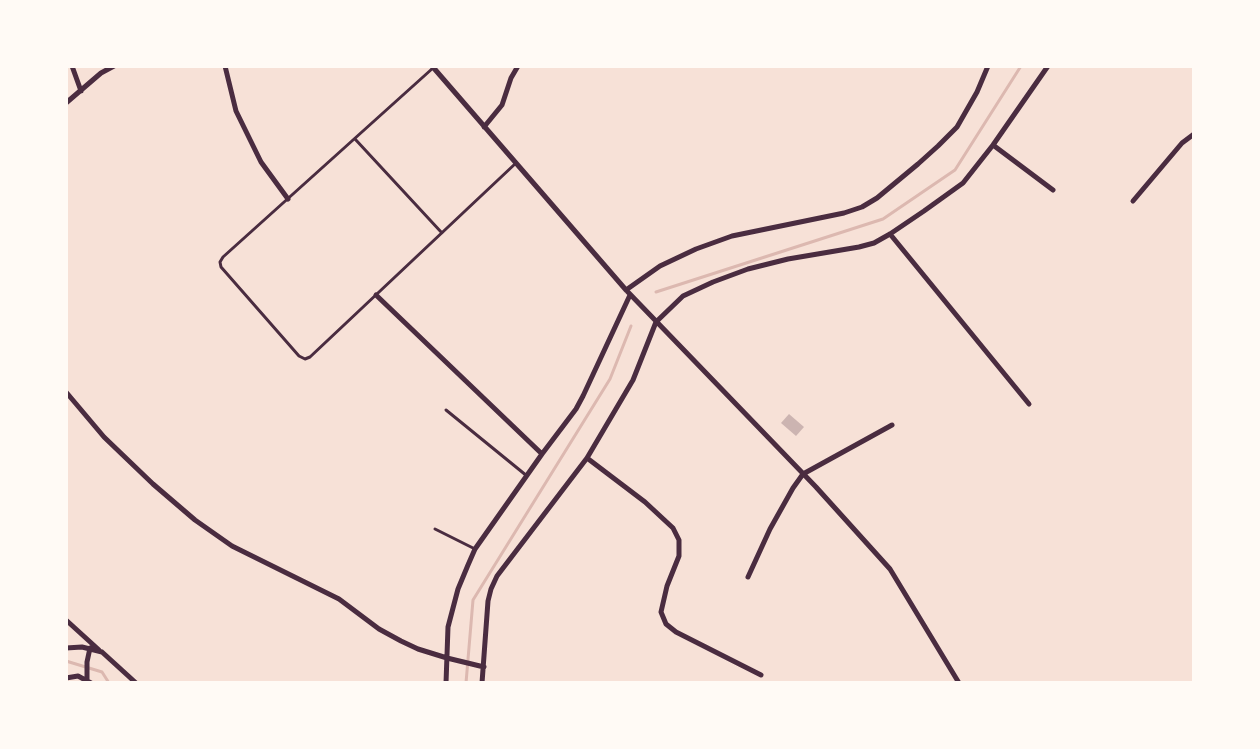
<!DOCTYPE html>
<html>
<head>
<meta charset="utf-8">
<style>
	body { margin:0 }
	#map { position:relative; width:1260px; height:749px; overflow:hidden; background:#f7e1d7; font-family:"Exo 2",sans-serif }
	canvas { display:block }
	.frame { position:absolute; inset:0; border:68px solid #fffaf5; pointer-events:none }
</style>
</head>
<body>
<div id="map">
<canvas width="1260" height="749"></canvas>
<div class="frame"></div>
</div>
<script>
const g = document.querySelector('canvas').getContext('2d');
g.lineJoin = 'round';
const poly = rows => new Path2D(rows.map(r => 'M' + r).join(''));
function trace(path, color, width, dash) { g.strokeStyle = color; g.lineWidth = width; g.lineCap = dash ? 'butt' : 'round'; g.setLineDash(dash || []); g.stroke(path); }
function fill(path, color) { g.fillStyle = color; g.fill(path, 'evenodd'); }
const stream = poly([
	[656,292,883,219,955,170,1021,66],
	[66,661,102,672,109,683],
	[466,683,473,600,610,379,631,326]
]);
const building = poly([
	[789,414,804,427,796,436,781,423]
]);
const service = poly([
	[433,68,223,257,220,262,221,267,299,356,305,359,310,357,516,163],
	[355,139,442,233],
	[446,410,527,476],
	[435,529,475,549]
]);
const minor = poly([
	[72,66,81,91],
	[225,66,236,111,261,162,288,199],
	[432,66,626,290,816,487,890,569,959,683],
	[66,103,101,73,114,66],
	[484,127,502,105,511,78,518,66],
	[993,145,1053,190],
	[1133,201,1182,143,1194,134],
	[890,234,1029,404],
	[626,290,660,266,696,249,732,236,844,213,862,207,877,198,918,164,938,146,957,127,977,92,988,66],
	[376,295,542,454],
	[66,392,104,437,153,484,195,520,232,546,339,599,379,629,401,641,418,649,447,658,484,667],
	[587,458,645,502,673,528,679,540,679,556,667,586,661,612,666,624,676,632,761,675],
	[748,577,770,529,793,488,803,474,892,425],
	[66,620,99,650],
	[66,648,82,647,102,652,136,683],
	[66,678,78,676,91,683],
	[87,681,87,662,90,648],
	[446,683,448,627,458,589,468,565,475,549,542,454,576,409,583,396,630,295],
	[482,683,488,601,491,589,497,576,587,458,633,380,656,322,683,296,713,282,748,269,788,259,859,247,874,243,890,234,924,211,963,183,993,145,1048,66]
]);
trace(stream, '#dcb8b0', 3);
fill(building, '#ccb4b1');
trace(service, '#4a2c40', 3);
trace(minor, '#4a2c40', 5);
</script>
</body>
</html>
